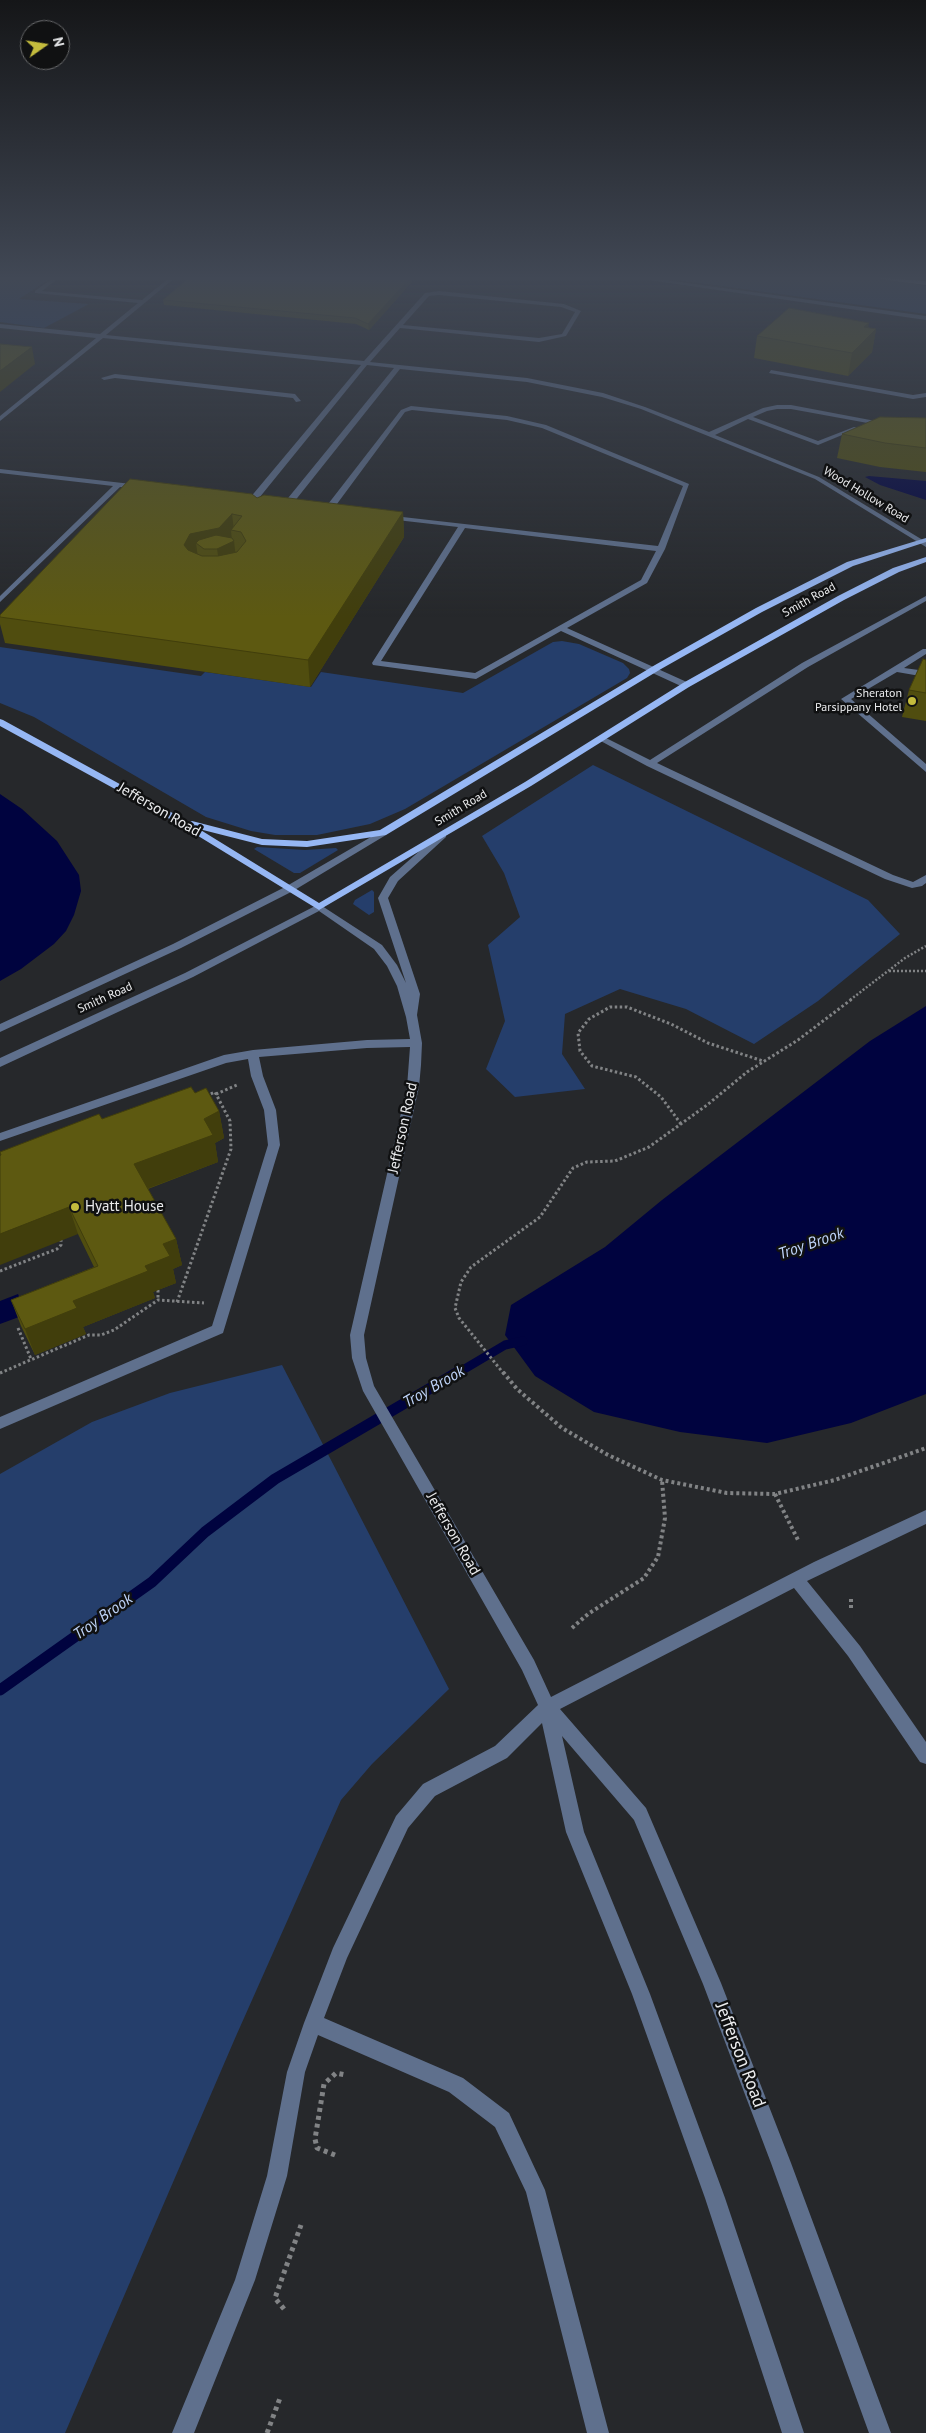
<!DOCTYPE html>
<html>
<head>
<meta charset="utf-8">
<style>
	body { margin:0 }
	#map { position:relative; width:926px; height:2433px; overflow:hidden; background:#26282b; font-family:"PT Sans",sans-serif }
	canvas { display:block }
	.north { position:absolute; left:20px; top:20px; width:50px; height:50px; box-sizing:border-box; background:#101112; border:1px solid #67686a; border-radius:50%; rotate:77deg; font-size:14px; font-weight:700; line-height:20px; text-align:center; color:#eaebed }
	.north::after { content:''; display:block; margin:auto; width:18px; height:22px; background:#c4bc3d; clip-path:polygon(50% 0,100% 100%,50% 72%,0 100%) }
</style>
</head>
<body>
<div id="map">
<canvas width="926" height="2433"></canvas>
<div class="north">N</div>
</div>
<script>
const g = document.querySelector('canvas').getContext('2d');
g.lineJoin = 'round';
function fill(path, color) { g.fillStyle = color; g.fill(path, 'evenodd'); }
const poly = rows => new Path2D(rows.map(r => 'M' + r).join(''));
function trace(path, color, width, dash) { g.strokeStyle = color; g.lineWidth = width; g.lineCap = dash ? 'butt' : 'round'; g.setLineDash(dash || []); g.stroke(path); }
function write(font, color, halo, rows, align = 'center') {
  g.font = font + ' "PT Sans",sans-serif'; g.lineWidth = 5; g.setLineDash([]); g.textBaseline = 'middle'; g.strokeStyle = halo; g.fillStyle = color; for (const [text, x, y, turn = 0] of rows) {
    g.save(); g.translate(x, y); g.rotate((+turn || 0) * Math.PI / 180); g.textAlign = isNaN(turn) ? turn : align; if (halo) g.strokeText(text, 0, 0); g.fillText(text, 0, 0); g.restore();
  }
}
const green = poly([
	[0,277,53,277,19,299,89,304,44,328,0,322],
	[655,277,860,277,899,281,926,286,926,314],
	[562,641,579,644,623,663,629,669,630,673,627,678,405,809,370,824,317,835,275,835,251,831,206,817,34,717,0,703,0,647,201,676,205,672,311,687,321,672,463,693,553,642],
	[593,765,868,900,900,934,818,1001,754,1044,686,1009,620,989,565,1014,562,1054,585,1089,515,1097,486,1069,505,1021,488,945,520,917,504,873,482,836],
	[257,847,305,850,336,848,338,850,300,873,294,873,254,849],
	[372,890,374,892,374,912,369,915,353,904,355,900],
	[282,1365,449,1689,372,1764,341,1800,236,2036,65,2433,0,2433,0,1474,92,1422,170,1393]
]);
const water = poly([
	[869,476,926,481,926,500,880,485,865,477],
	[0,794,22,809,57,841,79,875,81,891,74,915,66,931,54,944,21,969,0,981],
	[926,1006,926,1394,851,1423,767,1443,680,1432,594,1412,535,1376,505,1335,511,1305,605,1247,662,1200,870,1041],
	[18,1294,24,1308,19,1317,0,1324,0,1301]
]);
const streamFar1 = poly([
	[456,1374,505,1345,523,1341]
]);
const stream = poly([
	[0,1690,152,1582,205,1532,275,1479,458,1372]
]);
const pathFar3 = poly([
	[889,971,926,971],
	[850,1000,905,958,926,946]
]);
const pathFar2 = poly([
	[216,1094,237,1085],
	[681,1124,661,1097,636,1077,592,1066,580,1051,578,1033,589,1019,610,1007,627,1007,671,1024,708,1043,763,1061],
	[0,1271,57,1249,61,1245,61,1237],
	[158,1290,158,1300],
	[177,1302,231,1149,230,1121,215,1092,206,1096],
	[18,1328,31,1359],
	[0,1373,89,1335,101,1335,114,1330,158,1300,204,1303],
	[504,1374,459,1318,455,1308,461,1282,471,1267,540,1217,573,1168,587,1162,615,1161,649,1147,707,1105,747,1072,798,1040,852,999]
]);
const pathFar1 = poly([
	[503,1372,517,1389,562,1428,608,1455,662,1480,727,1493,775,1494,835,1480,926,1448],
	[775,1494,799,1542],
	[851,1599,851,1610],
	[572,1628,588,1614,644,1578,658,1557,665,1518,662,1480]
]);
const path = poly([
	[335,2155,317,2148,315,2139,324,2084,336,2073,346,2075],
	[284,2309,275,2298,301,2225],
	[267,2433,280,2398]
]);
const minor = poly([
	[54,277,60,277,42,291,142,300,170,277,176,277,106,335,364,361,425,293,439,291,564,304,581,311,566,336,539,342,400,328,370,362,527,378,603,393,645,407,709,432,763,408,777,405,791,405,886,423,886,425,884,426,791,409,777,409,767,411,753,417,818,441,854,427,859,428,818,445,748,419,715,435,819,477,926,542,926,547,815,479,641,409,602,397,527,382,400,369,290,507,284,507,284,503,394,368,367,365,255,503,249,503,249,499,361,365,103,338,0,421,0,416,96,338,0,328,0,324,100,334,138,303,35,293,35,291,54,277],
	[439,295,561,307,575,312,562,334,539,338,403,325,429,296,439,295],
	[627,277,644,277,926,316,926,320,627,277],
	[771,370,913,395,926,393,926,397,913,399,769,373,771,370],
	[115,374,295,394,301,401,296,402,293,398,115,378,104,380,101,378,115,374],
	[411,406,507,416,546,425,689,484,665,549,647,583,567,628,689,683,689,687,683,687,561,631,476,679,373,665,372,663,458,527,388,519,384,517,385,515,658,546,683,486,542,428,507,420,412,410,405,412,331,512,325,512,325,508,401,410,411,406],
	[465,528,656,551,641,580,475,673,381,661,465,528],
	[0,469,140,485,144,487,140,489,120,487,0,602,0,596,113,486,0,473,0,469],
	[926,596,926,601,808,667,657,763,893,875,913,882,926,875,926,883,922,886,912,888,885,879,647,766,597,739,604,737,650,760,802,663,926,596],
	[923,649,926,649,926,654,904,668,926,671,926,677,897,672,851,699,926,764,926,772,841,699,923,649],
	[383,830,386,831,386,835,293,891,181,948,0,1032,0,1024,173,944,285,887,383,830],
	[443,832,446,833,446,837,398,881,388,898,420,994,417,1015,422,1043,421,1065,419,1087,364,1335,366,1358,374,1386,534,1660,551,1697,814,1562,926,1510,926,1524,807,1581,860,1646,926,1742,926,1764,920,1762,848,1656,794,1588,560,1709,646,1808,721,1983,791,2163,891,2433,869,2433,771,2163,703,1984,634,1820,562,1736,584,1832,650,1994,725,2198,804,2433,782,2433,705,2198,632,1994,566,1832,542,1723,507,1758,435,1796,408,1828,347,1958,324,2018,463,2078,509,2113,545,2190,609,2433,587,2433,526,2192,495,2127,449,2092,318,2035,305,2072,287,2176,255,2280,194,2433,172,2433,235,2280,267,2176,287,2072,304,2023,333,1948,396,1816,423,1784,495,1746,538,1705,522,1670,363,1391,352,1358,350,1335,407,1087,410,1047,367,1048,259,1057,263,1076,276,1110,280,1145,223,1333,0,1429,0,1417,212,1326,268,1145,264,1110,251,1076,248,1059,226,1063,0,1141,0,1133,224,1055,253,1050,367,1040,410,1039,406,1017,397,986,387,966,374,949,319,911,193,977,0,1067,0,1058,185,973,319,904,382,945,397,965,406,983,378,898,390,877,440,833,443,832]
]);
const major = poly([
	[926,538,926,542,853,566,762,612,661,669,386,835,307,847,262,845,199,829,319,903,525,782,683,683,838,596,893,568,926,557,926,562,899,572,844,600,689,687,531,786,319,910,177,823,0,726,0,719,3,720,189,822,192,821,262,839,307,841,380,830,655,665,756,608,847,562,926,538]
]);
const highway = poly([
	[877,277,926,281,926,285,880,279,877,277]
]);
const wall = poly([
	[190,277,412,277,412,282,369,330,356,324,164,305,163,300],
	[868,328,876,329,872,352,848,376,754,358,757,336],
	[926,418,926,472,880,467,837,458,842,434],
	[257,498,403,512,404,537,310,687,5,643,0,624,0,615],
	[926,660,926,721,902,717,909,690],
	[195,1093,219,1111,224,1138,215,1143,218,1162,148,1189,176,1239,182,1265,173,1269,176,1283,153,1292,155,1298,83,1327,86,1334,35,1355,21,1326,11,1300,94,1267,78,1234,1,1155,0,1153,102,1119]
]);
const shadedWall = poly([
	[411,277,412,277,412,282,369,330,368,324],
	[869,323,866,340,876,329,872,352,848,376,852,353,864,327],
	[32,347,35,364,0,392,0,371],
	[403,512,404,537,310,687,308,660],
	[232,514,234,530,231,530,232,542,234,541,237,567,221,574,217,549,196,543,198,558,193,559,184,545,190,534],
	[219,1111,224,1138,215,1143,218,1162,141,1191,134,1164,204,1119],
	[69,1207,78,1234,0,1265,0,1234],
	[176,1239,182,1265,173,1269,176,1283,153,1292,155,1298,83,1327,86,1334,35,1355,25,1329,73,1301,145,1266,163,1244]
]);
const building = poly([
	[190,277,411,277,368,324,355,318,163,300,190,277],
	[789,308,869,323,864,327,876,329,852,353,757,336,789,308],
	[0,344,32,347,0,371,0,344],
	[880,417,926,418,926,448,885,443,842,434,880,417],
	[130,479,252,494,257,498,264,495,403,512,308,660,0,617,0,615,130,479],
	[232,514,242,516,231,530,241,532,246,541,237,552,218,556,202,556,188,550,184,545,190,534,219,528,232,514],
	[216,535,232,538,234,541,217,549,204,549,196,543,199,540,216,535],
	[923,659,926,660,926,693,909,690,923,659],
	[191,1087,195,1093,206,1088,219,1111,204,1119,213,1135,134,1164,176,1239,163,1244,170,1256,145,1266,148,1271,73,1301,77,1308,25,1329,11,1300,98,1266,69,1207,0,1234,0,1156,1,1155,0,1152,99,1114,102,1119,191,1087]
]);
const markers = [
	[912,701,5,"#c4bc3d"],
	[75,1207,5,"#c4bc3d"]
];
const farStreetnames = [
	["Wood Hollow Road",866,495,31],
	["Smith Road",809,600,-29],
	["Smith Road",461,808,-31],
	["Smith Road",105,998,-24]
];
const farPoinames = [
	["Sheraton",902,694],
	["Parsippany Hotel",902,708]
];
const streetNames = [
	["Jefferson Road",159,810,30],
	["Jefferson Road",403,1128,-78],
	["Jefferson Road",453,1534,60]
];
const poiNames = [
	["Hyatt House",85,1207]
];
const waterNames = [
	["Troy Brook",811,1244,-19],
	["Troy Brook",434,1387,-30],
	["Troy Brook",103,1617,-35]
];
const nearStreetnames = [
	["Jefferson Road",740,2055,69]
];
fill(green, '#253e6b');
fill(water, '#00033f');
trace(streamFar1, '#00033f', 9);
trace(stream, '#00033f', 11);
trace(pathFar3, '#818385', 2.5, [2, 2]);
trace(pathFar2, '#818385', 3, [2.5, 2.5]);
trace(pathFar1, '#818385', 4, [3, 3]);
trace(path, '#818385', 5, [4, 4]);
fill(minor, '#5f708d');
fill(major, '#96b7f4');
fill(highway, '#c3d4f1');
fill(wall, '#504d0f');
fill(shadedWall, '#413e0c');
fill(building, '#5d5911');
trace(building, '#413e0c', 1);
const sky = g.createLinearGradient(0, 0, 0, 618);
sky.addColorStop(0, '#151618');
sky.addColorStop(0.45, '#414855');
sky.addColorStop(1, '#41485500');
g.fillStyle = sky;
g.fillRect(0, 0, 926, 618);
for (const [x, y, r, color] of markers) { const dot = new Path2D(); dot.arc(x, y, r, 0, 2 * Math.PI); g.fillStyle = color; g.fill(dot); trace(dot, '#101112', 2); }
write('12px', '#eaebed', '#101112', farStreetnames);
write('12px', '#eaebed', '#101112', farPoinames, 'right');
write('15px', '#eaebed', '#101112', streetNames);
write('15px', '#eaebed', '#101112', poiNames, 'left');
write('italic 16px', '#bed3f8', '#101112', waterNames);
write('18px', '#eaebed', '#101112', nearStreetnames);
</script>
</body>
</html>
